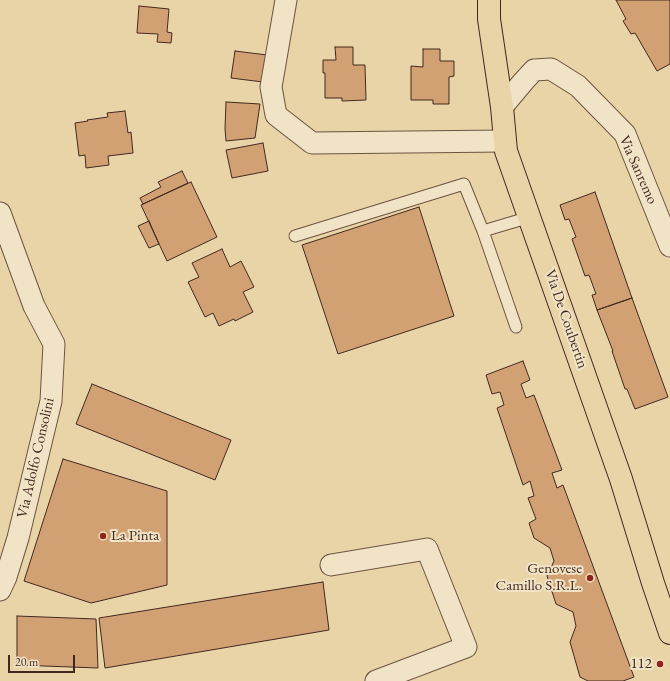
<!DOCTYPE html>
<html>
<head>
<meta charset="utf-8">
<style>
	body { margin:0 }
	#map { position:relative; width:670px; height:681px; overflow:hidden; background:#e9d4a8; font-family:"EB Garamond",serif }
	canvas { display:block }
	.scale { position:absolute; left:8px; top:655px; width:67px; height:18px; box-sizing:border-box; border:2px solid #42291f; border-top:0; padding-left:5px; font-size:12px; line-height:14px; white-space:nowrap; color:#42291f; -webkit-text-stroke:3px #f1e3c6; paint-order:stroke }
</style>
</head>
<body>
<div id="map">
<canvas width="670" height="681"></canvas>
<div class="scale">20 m</div>
</div>
<script>
const g = document.querySelector('canvas').getContext('2d');
g.lineJoin = 'round';
function fill(path, color) { g.fillStyle = color; g.fill(path, 'evenodd'); }
const poly = rows => new Path2D(rows.map(r => 'M' + r).join(''));
function trace(path, color, width, dash) { g.strokeStyle = color; g.lineWidth = width; g.lineCap = dash ? 'butt' : 'round'; g.setLineDash(dash || []); g.stroke(path); }
function write(font, color, halo, rows, align = 'center') {
  g.font = font + ' "EB Garamond",serif'; g.lineWidth = 4; g.setLineDash([]); g.textBaseline = 'middle'; g.strokeStyle = halo; g.fillStyle = color; for (const [text, x, y, turn = 0] of rows) {
    g.save(); g.translate(x, y); g.rotate((+turn || 0) * Math.PI / 180); g.textAlign = isNaN(turn) ? turn : align; if (halo) g.strokeText(text, 0, 0); g.fillText(text, 0, 0); g.restore();
  }
}
const building = poly([
	[616,0,670,0,670,64,657,71,635,33,631,34,623,21,626,19,616,0],
	[139,6,169,9,167,32,172,33,171,43,157,42,158,34,137,33,139,6],
	[335,47,353,47,353,65,365,65,366,100,342,101,342,98,325,98,325,73,323,73,323,60,336,60,335,47],
	[423,49,440,49,440,61,454,61,454,76,449,77,449,104,433,104,433,100,411,100,411,66,423,67,423,49],
	[235,51,267,55,263,82,231,78,235,51],
	[226,102,260,104,255,138,226,141,225,129,226,102],
	[125,111,128,133,131,132,133,153,108,156,109,165,86,168,85,155,79,156,75,123,88,121,87,120,108,117,107,113,125,111],
	[263,143,268,171,232,178,226,150,263,143],
	[182,171,188,183,143,204,140,198,161,187,158,182,182,171],
	[191,182,217,237,167,261,141,205,191,182],
	[595,192,632,298,597,310,592,295,596,294,589,275,585,276,572,239,576,237,569,219,565,220,560,205,595,192],
	[419,207,454,316,338,354,302,245,419,207],
	[149,221,159,244,149,248,138,226,149,221],
	[222,249,230,267,241,261,254,287,243,292,253,312,235,321,234,319,219,326,213,313,205,317,188,282,199,277,192,263,222,249],
	[632,298,668,397,635,409,627,389,625,389,612,351,613,351,597,310,632,298],
	[523,361,530,380,521,384,526,398,534,395,562,470,552,473,557,488,563,485,634,677,623,681,588,681,580,677,570,642,576,626,573,612,556,604,547,576,554,561,550,548,534,538,529,523,536,519,528,498,534,496,530,481,523,485,497,408,504,405,500,392,492,394,486,375,523,361],
	[92,384,231,440,215,480,76,424,92,384],
	[63,459,167,491,167,585,91,603,24,581,63,459],
	[323,582,329,630,105,668,99,618,323,582],
	[17,616,96,619,98,668,17,665,17,616]
]);
const service = poly([
	[295,236,464,184,483,231],
	[516,327,483,231,530,217]
]);
const minor = poly([
	[286,0,271,87,276,115,312,143,504,141],
	[502,107,523,82,534,70,551,69,578,86,625,134,670,246],
	[0,213,34,306,54,344,51,401,18,538,6,577,0,590],
	[331,565,427,549,466,647,376,681]
]);
const primary = poly([
	[489,0,489,19,502,107,506,151,621,479,653,583,670,633]
]);
const markers = [
	[103,536,4,"#8f2418"],
	[590,578,4,"#8f2418"],
	[660,664,4,"#8f2418"]
];
const streetNames = [
	["Via Sanremo",638,170,66],
	["Via De Coubertin",566,319,71],
	["Via Adolfo Consolini",36,458,-77]
];
const poiNames = [
	["La Pinta",111,536,"left"],
	["Genovese",582,569],
	["Camillo S.R.L.",582,586],
	["112",652,664]
];
fill(building, '#d2a173');
trace(building, '#42291f', 1);
trace(service, '#6c5441', 13);
trace(minor, '#6c5441', 23);
trace(primary, '#42291f', 24);
trace(service, '#f1e3c6', 11);
trace(minor, '#f1e3c6', 21);
trace(primary, '#e9d4a8', 22);
for (const [x, y, r, color] of markers) { const dot = new Path2D(); dot.arc(x, y, r, 0, 2 * Math.PI); g.fillStyle = color; g.fill(dot); trace(dot, '#f1e3c6', 1.5); }
write('15px', '#42291f', '#f1e3c6', streetNames);
write('15px', '#42291f', '#f1e3c6', poiNames, 'right');
</script>
</body>
</html>
